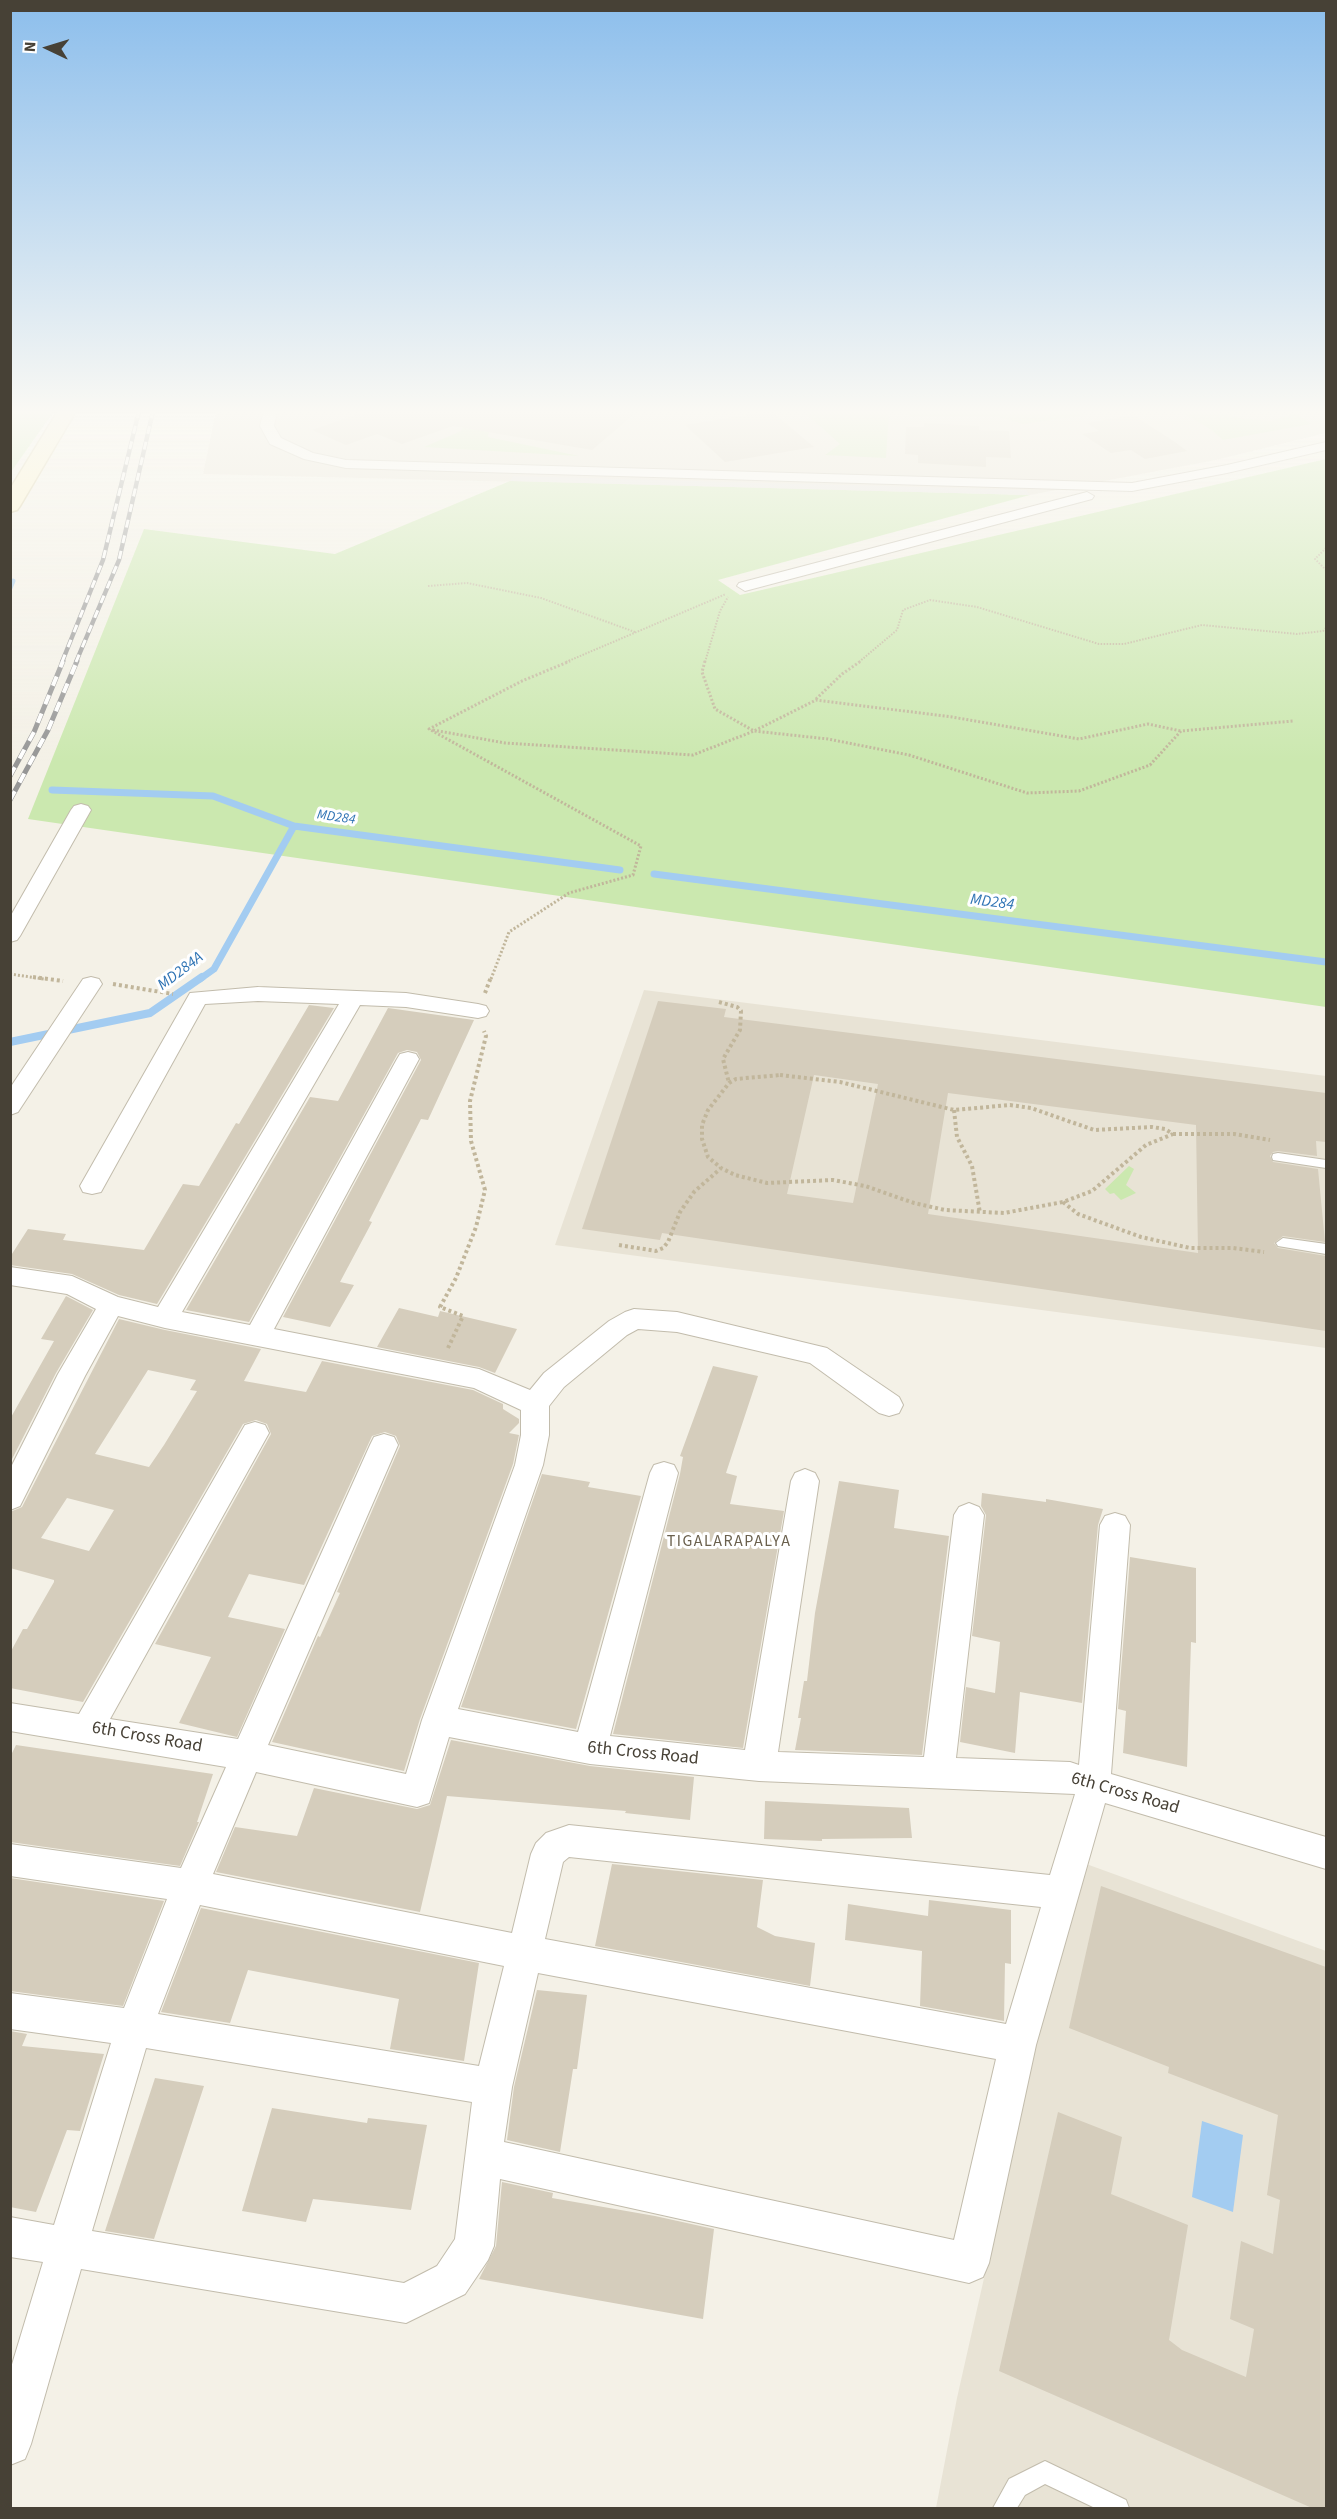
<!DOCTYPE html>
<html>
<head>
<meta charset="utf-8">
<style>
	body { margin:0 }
	#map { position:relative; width:1337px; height:2519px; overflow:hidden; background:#f4f1e7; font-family:"Source Sans 3",sans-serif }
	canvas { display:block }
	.frame { position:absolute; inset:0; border:12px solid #474136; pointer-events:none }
	.north { position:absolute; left:18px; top:18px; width:60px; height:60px; -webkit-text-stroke:4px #fff; paint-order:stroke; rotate:274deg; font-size:16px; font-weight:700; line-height:24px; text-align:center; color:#474136 }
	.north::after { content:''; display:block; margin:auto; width:21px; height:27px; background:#474136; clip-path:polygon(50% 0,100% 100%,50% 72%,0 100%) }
</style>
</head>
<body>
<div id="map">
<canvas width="1337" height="2519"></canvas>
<div class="frame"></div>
<div class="north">N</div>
</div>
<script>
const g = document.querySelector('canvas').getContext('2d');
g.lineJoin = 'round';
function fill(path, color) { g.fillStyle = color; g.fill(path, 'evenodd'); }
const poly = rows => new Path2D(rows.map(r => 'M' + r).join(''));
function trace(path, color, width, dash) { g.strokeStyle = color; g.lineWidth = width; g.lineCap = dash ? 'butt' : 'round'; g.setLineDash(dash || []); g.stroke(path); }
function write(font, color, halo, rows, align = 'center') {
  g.font = font + ' "Source Sans 3",sans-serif'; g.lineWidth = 6; g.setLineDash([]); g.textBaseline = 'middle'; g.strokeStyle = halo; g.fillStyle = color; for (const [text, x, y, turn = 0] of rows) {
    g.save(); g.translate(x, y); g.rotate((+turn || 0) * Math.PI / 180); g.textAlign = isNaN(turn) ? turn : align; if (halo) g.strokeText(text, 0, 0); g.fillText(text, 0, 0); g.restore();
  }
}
const residential = poly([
	[216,411,1325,411,1326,433,1216,460,1030,495,203,474],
	[644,990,1326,1076,1326,1348,555,1245],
	[1078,1861,1326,1951,1326,2508,936,2508,957,2398]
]);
const green = poly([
	[11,411,54,411,11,472,10,411],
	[470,411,518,411,506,415,489,430,488,437,579,456,424,447,461,431],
	[803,411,889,411,886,458,825,455,840,444],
	[903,411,1080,411,1086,415,1023,424,995,416,910,416],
	[1168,411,1212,411,1240,418,1271,421,1296,413,1311,424,1223,440,1213,431,1197,421,1179,412],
	[1326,459,1326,1007,28,819,144,529,335,554,510,481,1030,495,718,580,740,595],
	[1129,1166,1134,1169,1126,1185,1136,1193,1121,1200,1114,1193,1110,1194,1105,1189]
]);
const parking = poly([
	[513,476,1026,490,1030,495,510,481]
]);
const water = poly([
	[1202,2121,1243,2135,1233,2212,1192,2197]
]);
const streamFar2 = poly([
	[10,588,13,581]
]);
const streamFar1 = poly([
	[52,790,213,796,294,826,620,870],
	[654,874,1326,962],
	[200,979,214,969,294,826]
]);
const stream = poly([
	[10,1042,150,1013,202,977]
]);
const building = poly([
	[367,411,638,411,592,450,453,426,402,444,377,434,346,445,312,430],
	[771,411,814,447,725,462,685,425],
	[1133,415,1175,442,1187,451,1145,459,1131,450,1111,453,1082,434,1099,431,1087,423],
	[924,423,979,426,979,430,1009,431,1011,458,986,457,986,467,918,463,918,455,905,454,906,427,924,427],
	[658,1001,726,1009,724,1017,1326,1093,1326,1142,1316,1141,1317,1156,1278,1151,1273,1152,1270,1156,1273,1162,1318,1169,1325,1242,1283,1236,1274,1243,1278,1248,1326,1256,1326,1331,662,1233,660,1240,582,1229],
	[814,1075,878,1084,853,1203,787,1194],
	[948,1093,1196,1125,1198,1253,928,1214],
	[309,1005,334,1008,157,1304,119,1295,72,1274,10,1265,10,1257,28,1229,66,1234,63,1240,144,1250,183,1184,199,1186,236,1123,239,1124],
	[388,1008,474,1020,428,1120,421,1119,369,1221,372,1222,340,1282,354,1285,330,1327,283,1317,421,1060,417,1052,407,1050,398,1053,249,1322,186,1310,310,1097,338,1101],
	[66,1296,93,1310,56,1373,10,1463,10,1419,54,1341,41,1339],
	[399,1308,438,1317,440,1311,517,1329,495,1373,479,1367,377,1347],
	[119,1319,165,1330,261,1349,244,1381,306,1392,322,1361,473,1390,503,1404,503,1409,519,1419,519,1423,509,1433,519,1435,513,1464,420,1719,404,1771,272,1742,318,1636,320,1637,340,1593,337,1592,400,1446,396,1436,385,1432,372,1436,304,1585,249,1574,228,1617,285,1629,237,1737,179,1723,211,1657,155,1644,271,1434,267,1424,256,1420,243,1424,83,1702,10,1688,10,1653,23,1629,27,1629,54,1582,54,1580,10,1568,10,1512,22,1507],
	[148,1370,196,1380,190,1390,197,1391,164,1445,149,1467,95,1454],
	[67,1498,114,1510,89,1551,41,1538],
	[713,1366,758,1376,726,1473,737,1476,730,1504,784,1511,743,1748,613,1734,680,1474,683,1457,680,1456],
	[542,1474,590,1482,588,1487,641,1496,576,1729,461,1707],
	[839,1481,899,1490,894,1528,949,1536,922,1755,795,1750,801,1718,798,1718,804,1681,807,1681,815,1613],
	[982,1493,1046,1502,1046,1499,1103,1509,1098,1525,1082,1703,1020,1692,1015,1753,960,1742,966,1687,995,1693,1000,1642,972,1636,986,1515,981,1506],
	[1130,1557,1196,1568,1196,1643,1191,1642,1187,1767,1123,1753,1126,1711,1118,1709],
	[451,1740,590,1766,694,1777,690,1820,625,1813,626,1811,447,1796,420,1912,216,1872,235,1827,297,1836,314,1788,417,1809,430,1805],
	[16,1745,213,1774,197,1822,199,1822,180,1866,10,1842,10,1757],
	[765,1801,909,1808,912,1838,822,1839,822,1841,764,1839],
	[612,1864,763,1880,757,1927,775,1936,815,1943,810,1986,595,1946],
	[10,1878,164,1901,123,2006,10,1991],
	[1101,1886,1326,1967,1326,2508,1312,2508,999,2371,1058,2112,1122,2137,1111,2194,1188,2225,1169,2340,1182,2350,1246,2377,1254,2329,1230,2319,1241,2241,1273,2254,1280,2200,1267,2195,1278,2115,1168,2073,1169,2067,1069,2028],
	[929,1900,1011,1910,1011,1964,1005,1963,1004,2021,920,2006,922,1951,845,1940,848,1904,928,1916],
	[201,1908,479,1963,464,2061,390,2049,399,1999,248,1970,230,2023,161,2012],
	[537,1990,587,1995,577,2069,573,2069,560,2152,507,2140,514,2087],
	[10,2031,27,2034,22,2046,104,2054,80,2131,67,2130,36,2212,10,2207],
	[155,2078,204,2086,154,2239,105,2231],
	[272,2108,367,2123,368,2118,427,2125,411,2210,313,2199,306,2222,242,2211],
	[502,2182,553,2193,552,2198,655,2216,714,2229,703,2319,479,2279,496,2246]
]);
const pathFar2 = poly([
	[1326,548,1315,559,1326,570],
	[428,586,467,583,541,598,635,632],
	[566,662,726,594],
	[705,662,720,611,728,597],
	[859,662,897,630,903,610,930,600,977,607,1099,644,1124,644,1202,625,1297,634,1323,631,1326,628]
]);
const pathFar1 = poly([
	[705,661,702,672,715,709,754,731,828,739,909,755,1027,793,1079,791,1150,765,1181,731,1293,721],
	[816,699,842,674,861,661],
	[433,730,505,743,693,755,754,731,816,700,952,717,1079,739,1148,724,1181,731],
	[10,974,44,979],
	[491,979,509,932,569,893,633,875,641,846,429,729,522,681,570,661]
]);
const path = poly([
	[33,977,63,981],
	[113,984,173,994],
	[485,993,491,977],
	[719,1002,737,1007,741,1011,740,1030,723,1059,729,1083],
	[780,1075,840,1082,954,1110,1010,1105,1031,1108,1094,1130,1152,1127,1165,1129,1173,1134,1146,1145,1092,1191,1063,1202,1004,1213,945,1210,914,1203,865,1186,833,1180,767,1183,735,1175,721,1168,708,1157,702,1139,702,1125,708,1110,729,1083,736,1079,780,1075],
	[954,1110,957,1137,972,1166,980,1213],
	[1173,1134,1234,1134,1270,1140],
	[1063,1202,1078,1214,1141,1237,1190,1248,1233,1248,1264,1252],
	[619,1245,656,1251,663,1248,668,1242,680,1212,694,1192,721,1168],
	[448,1348,463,1316,440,1307,456,1278,476,1227,485,1190,471,1141,470,1101,486,1036,484,1031]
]);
const lane = poly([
	[1278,1153,1326,1160,1326,1168,1273,1160,1272,1157,1273,1154,1278,1153],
	[1283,1238,1326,1244,1326,1254,1278,1246,1276,1243,1283,1238],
	[1045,2461,1126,2500,1129,2508,1095,2508,1045,2484,1025,2495,1017,2508,993,2508,1009,2479,1045,2461]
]);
const street = poly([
	[264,411,277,411,274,426,281,438,313,453,346,460,1132,483,1227,465,1326,442,1326,450,1227,473,1132,491,346,468,304,459,270,444,260,426,264,411],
	[1087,492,1094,496,1092,499,745,591,737,586,739,583,1087,492],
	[81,804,88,806,91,810,20,936,17,940,10,942,10,917,71,810,74,806,81,804],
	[91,977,99,979,102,984,18,1112,10,1115,10,1088,83,979,91,977],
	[258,987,406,993,478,1004,486,1006,489,1011,486,1016,478,1018,406,1007,360,1005,182,1312,250,1325,397,1059,400,1054,408,1052,416,1054,419,1059,274,1329,479,1369,530,1390,544,1373,609,1321,625,1312,634,1309,677,1312,827,1348,899,1397,903,1405,899,1413,889,1416,879,1413,810,1363,677,1332,638,1329,627,1335,564,1387,549,1406,549,1435,543,1465,458,1709,578,1732,650,1473,654,1465,664,1462,674,1465,678,1473,610,1736,745,1750,791,1481,795,1473,805,1469,815,1473,819,1481,778,1752,924,1757,954,1515,959,1507,969,1503,979,1507,984,1515,956,1758,1070,1762,1079,1765,1100,1525,1105,1516,1115,1513,1125,1516,1130,1525,1111,1774,1326,1837,1326,1869,1105,1803,1036,2045,989,2263,983,2277,969,2283,500,2179,494,2246,488,2260,465,2294,406,2323,81,2269,31,2444,25,2459,10,2465,10,2371,43,2262,10,2257,10,2217,54,2225,111,2043,10,2029,10,1993,124,2008,167,1899,10,1876,10,1844,181,1868,226,1767,10,1731,10,1703,79,1714,245,1425,255,1422,265,1425,269,1433,110,1719,238,1739,370,1445,374,1437,384,1434,394,1437,398,1445,268,1745,406,1774,422,1720,515,1465,521,1435,521,1410,474,1388,165,1328,118,1316,85,1376,20,1506,10,1510,10,1469,58,1374,96,1309,67,1294,10,1285,10,1267,72,1276,118,1297,158,1307,339,1004,258,1001,205,1004,101,1192,92,1194,83,1192,80,1186,190,993,258,987],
	[449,1737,590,1764,759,1781,1075,1794,1050,1875,569,1825,546,1833,536,1843,531,1854,512,1933,213,1874,256,1772,417,1807,429,1803,449,1737],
	[569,1857,1041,1907,1006,2024,545,1939,563,1862,569,1857],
	[200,1905,504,1966,479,2066,158,2014,200,1905],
	[538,1973,996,2059,954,2240,504,2142,512,2087,538,1973],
	[146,2048,472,2102,455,2239,437,2266,404,2283,92,2231,146,2048]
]);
const secondary = poly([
	[58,411,76,411,20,506,17,510,10,512,10,489,58,411]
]);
const railFar1 = poly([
	[62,662,103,560,139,411],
	[76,662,119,560,153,411]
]);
const rail = poly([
	[10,776,34,732,63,661],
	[10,800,48,730,77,661]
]);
const farWaternames = [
	["MD284",336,818,8]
];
const waterNames = [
	["MD284",992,903,7],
	["MD284A",181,972,-37]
];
const neighbourhoodNames = [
	["TIGALARAPALYA",729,1542]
];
const nearStreetnames = [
	["6th Cross Road",147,1738,10],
	["6th Cross Road",643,1754,6],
	["6th Cross Road",1125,1794,16]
];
fill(residential, '#e8e3d5');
fill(green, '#cbe8af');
fill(parking, '#e5e3df');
fill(water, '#a3ccf1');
trace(streamFar2, '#a3ccf1', 5);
trace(streamFar1, '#a3ccf1', 7);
trace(stream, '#a3ccf1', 8);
fill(building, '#d5cdbc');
trace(lane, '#c2bcac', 2);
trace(street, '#c2bcac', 2);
trace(secondary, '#d4c797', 3);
trace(pathFar2, '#c1b69b', 2, [1.5, 1.5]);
trace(pathFar1, '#c1b69b', 3, [2, 2]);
trace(path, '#c1b69b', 4, [3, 3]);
fill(lane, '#fff');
fill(street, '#fff');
fill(secondary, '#fff5c6');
trace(railFar1, '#969696', 4.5);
trace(rail, '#969696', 5);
trace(railFar1, '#fff', 3, [8]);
trace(rail, '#fff', 4, [10]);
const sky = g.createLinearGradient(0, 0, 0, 763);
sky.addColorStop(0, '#8cbeec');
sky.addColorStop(0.54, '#faf9f4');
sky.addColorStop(1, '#faf9f400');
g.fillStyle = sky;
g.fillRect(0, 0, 1337, 763);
write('italic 14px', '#2e73b4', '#fff', farWaternames);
write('italic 16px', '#2e73b4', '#fff', waterNames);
g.letterSpacing = '1.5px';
write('16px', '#6a604d', '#fff', neighbourhoodNames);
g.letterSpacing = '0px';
write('18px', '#474136', '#fff', nearStreetnames);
</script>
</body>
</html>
